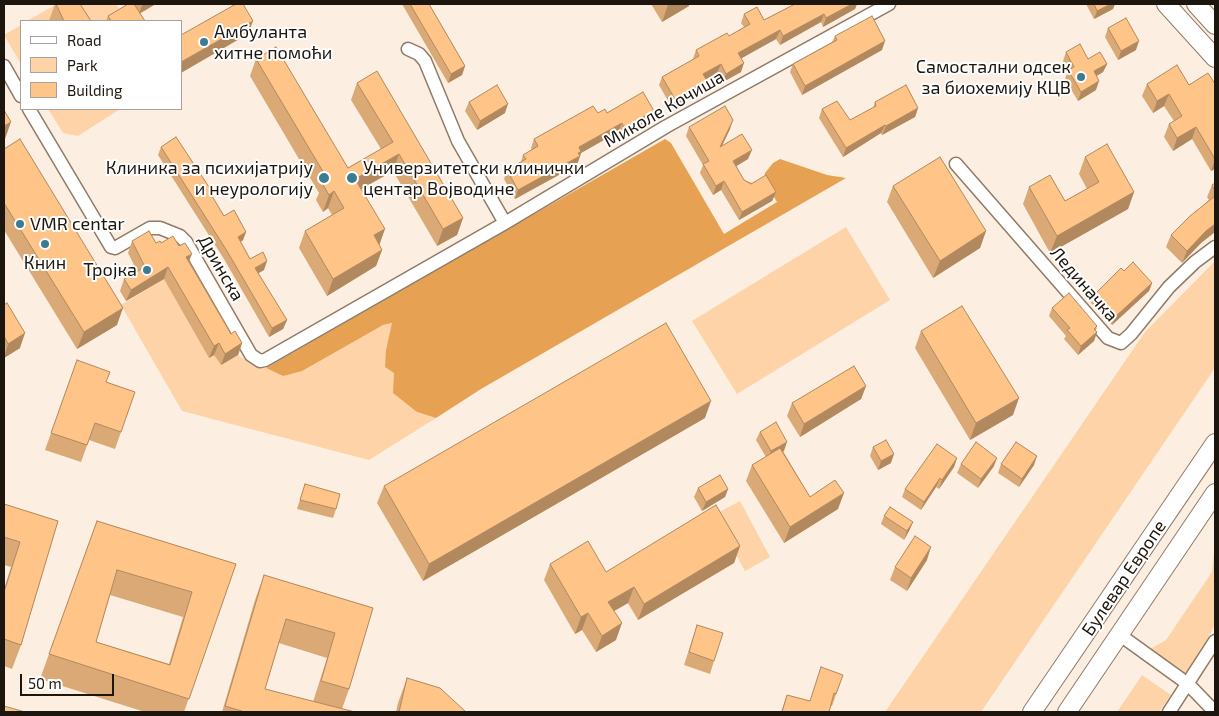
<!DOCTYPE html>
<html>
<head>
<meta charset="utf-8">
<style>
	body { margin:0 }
	#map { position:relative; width:1219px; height:716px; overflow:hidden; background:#fceee0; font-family:"Exo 2",sans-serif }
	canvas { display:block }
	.frame { position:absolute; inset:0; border:5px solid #1d160e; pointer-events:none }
	.legend { position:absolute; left:20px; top:20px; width:162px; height:90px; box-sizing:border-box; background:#fff; border:1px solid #a5a29f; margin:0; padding:6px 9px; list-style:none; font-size:15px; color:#1d160e }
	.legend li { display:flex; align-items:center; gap:10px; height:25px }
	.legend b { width:25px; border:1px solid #a5a29f }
	.scale { position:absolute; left:20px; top:674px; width:94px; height:22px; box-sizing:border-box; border:2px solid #1d160e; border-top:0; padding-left:6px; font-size:15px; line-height:18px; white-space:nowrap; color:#1d160e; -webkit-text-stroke:4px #fff; paint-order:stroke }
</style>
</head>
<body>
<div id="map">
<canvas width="1219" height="716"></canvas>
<div class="frame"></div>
<ul class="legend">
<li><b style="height:6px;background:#fff"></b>Road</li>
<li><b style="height:14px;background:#fed3a7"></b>Park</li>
<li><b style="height:14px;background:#fec488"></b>Building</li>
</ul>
<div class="scale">50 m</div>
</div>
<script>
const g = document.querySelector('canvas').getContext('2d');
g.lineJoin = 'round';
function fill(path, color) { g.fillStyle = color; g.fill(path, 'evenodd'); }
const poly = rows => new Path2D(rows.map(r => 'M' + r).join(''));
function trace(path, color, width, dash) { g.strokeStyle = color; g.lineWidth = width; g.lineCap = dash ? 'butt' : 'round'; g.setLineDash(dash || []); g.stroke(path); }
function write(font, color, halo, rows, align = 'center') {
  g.font = font + ' "Exo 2",sans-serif'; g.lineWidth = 4; g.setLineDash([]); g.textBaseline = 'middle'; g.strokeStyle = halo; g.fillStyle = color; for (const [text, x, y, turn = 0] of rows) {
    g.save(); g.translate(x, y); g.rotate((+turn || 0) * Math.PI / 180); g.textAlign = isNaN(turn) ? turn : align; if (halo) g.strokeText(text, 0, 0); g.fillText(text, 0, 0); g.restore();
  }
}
const green = poly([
	[57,4,116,4,126,21,27,21],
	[21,25,21,64,4,35],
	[48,109,120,109,78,136,63,133],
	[846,227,890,300,737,394,692,321],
	[1215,261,1215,368,981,712,885,712,1145,332],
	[164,279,221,365,238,355,255,367,266,368,283,376,383,325,393,323,386,350,394,373,417,412,436,418,369,460,182,411,121,305],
	[740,501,770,557,745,571,714,515],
	[1215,543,1215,624,1200,655,1185,676,1150,649,1166,640,1212,572],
	[1142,675,1171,695,1159,712,1117,712]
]);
const forest = poly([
	[665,139,671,143,724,234,777,202,764,180,765,173,773,163,780,159,827,175,846,178,481,389,436,418,417,412,393,393,394,373,385,367,386,350,392,323,383,325,302,371,283,376,266,368]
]);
const minor = poly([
	[408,49,419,54,425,61,458,141,505,223],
	[4,66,21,96],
	[29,109,111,247,115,248,150,228,160,228,180,236,186,242,251,355,260,361,265,360,505,223,667,126,889,4],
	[956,164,1108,338,1121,343,1131,334,1169,287,1195,262,1215,247],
	[1120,635,1188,684,1215,712],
	[1169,712,1215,641]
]);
const secondary = poly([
	[1166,4,1215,58],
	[1196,4,1215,25],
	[1032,712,1215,443],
	[1067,712,1215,493]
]);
const wall = poly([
	[55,4,80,4,91,21,49,21],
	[128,4,155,4,154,5,140,13,145,21,106,21,108,16],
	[402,4,429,4,465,66,462,75,448,83],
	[651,4,689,4,689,6,662,22],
	[795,4,857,4,855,9,823,27,821,22,780,45,776,39,741,58,741,72,723,82,717,73,706,79,707,81,704,90,672,108,659,85,662,77,693,60,693,59,696,50,729,36,744,27,741,23,744,14,764,20],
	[1086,4,1115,4,1113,9,1094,19],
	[1108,28,1136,50,1118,60,1105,37],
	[835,36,882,50,802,95,790,72,793,64,832,42],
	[1066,52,1107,64,1103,72,1096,76,1096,90,1078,101,1065,79,1068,71,1063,61],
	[256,59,348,168,381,149,351,100,357,83,463,218,457,235,437,246,393,171,361,189,379,244,382,250,376,266,327,296,299,248,305,231,332,215,328,208,323,212,316,200,319,193,250,76],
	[1147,84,1215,84,1215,169,1211,171,1192,139,1173,151,1164,137,1169,124,1174,121,1164,106,1153,113,1142,96],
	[469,102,505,113,477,130,465,111],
	[875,102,918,108,915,117,882,135,881,133,843,157,819,118,822,109,850,120,873,108],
	[654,111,650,120,621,137,618,132,581,153,577,165,515,199,504,179,507,170,521,162,523,155,532,150,531,148,534,139,598,113],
	[689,127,730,129,722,146,748,159,736,166,744,180,776,192,772,201,739,220,721,190,713,195,700,173,703,165,686,136],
	[161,147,210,194,224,216,246,232,243,240,241,242,250,259,264,270,258,273,287,320,283,329,269,337,224,259,158,155],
	[4,149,117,325,77,349,4,230],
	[1085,157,1134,192,1128,209,1050,253,1023,204,1029,187,1065,201,1087,189,1079,174],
	[1215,183,1215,232,1201,243,1182,263,1166,247,1171,235,1209,200,1207,197,1212,185],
	[893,186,986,231,980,248,933,278,887,202],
	[132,241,161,243,189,261,231,334,242,343,238,355,221,365,214,355,209,358,164,279,126,301,120,291,124,279,137,271,128,253],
	[1124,271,1152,283,1149,291,1112,325,1091,303,1095,294],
	[4,305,20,348,4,358],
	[1052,308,1097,326,1096,331,1097,332,1094,341,1078,355,1064,339,1066,336,1049,316],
	[921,331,1013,415,970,440,915,348],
	[77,360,106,382,135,392,115,449,89,440,81,462,45,450],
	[866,386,861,399,800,437,787,416,792,403],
	[705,418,423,581,377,503,384,486],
	[760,432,784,451,783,451,810,497,838,509,784,543,746,481,752,465,766,457,756,440],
	[873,447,891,463,878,470,870,456],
	[957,458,954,467,939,489,936,487,921,510,902,497,905,489],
	[961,464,994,466,978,488,957,473],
	[1001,464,1034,465,1019,487,998,473],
	[305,484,336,509,333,518,297,509],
	[698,488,728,489,725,497,702,511,694,497],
	[4,504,58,521,21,645,12,669,4,666,4,589,11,567,4,565],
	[884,516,913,522,909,531,904,540,881,524],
	[97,521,236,564,184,712,145,712,40,679],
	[110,595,183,617,169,664,96,642],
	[740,546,734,563,638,620,628,603,614,611,616,640,596,652,582,630,575,634,544,580,550,564,606,572],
	[927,560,907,591,890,580,895,567],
	[264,575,373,608,349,689,342,709,355,712,222,712,255,600],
	[279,643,327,658,313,702,265,689],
	[697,625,714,661,710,674,684,665],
	[843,675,832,706,831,706,829,712,781,712,787,695,809,701],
	[407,678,466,712,396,712,398,703]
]);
const shadedWall = poly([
	[145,4,155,4,154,5,139,14,142,5],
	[670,4,689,4,689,6,662,22,668,5],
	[852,4,857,4,855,9,823,27,826,18],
	[1111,4,1115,4,1113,9,1094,19,1097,11],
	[824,14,821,22,780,45,783,36],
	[253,21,248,34,181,73,181,62],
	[780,30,776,39,735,62,738,53],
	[885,41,882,50,802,95,805,86],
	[1139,41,1136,50,1118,60,1121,51],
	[744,63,741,72,723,82,726,74],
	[721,64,717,73,700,83,703,74],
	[1107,64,1103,72,1090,80,1094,71],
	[465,66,462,75,448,83,451,74],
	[707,81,704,90,672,108,675,99],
	[1099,81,1096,90,1078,101,1081,92],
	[1169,94,1164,106,1153,113,1157,101],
	[508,104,505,113,477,130,480,121],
	[918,108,915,117,882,135,886,126],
	[654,111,650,120,621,137,624,128],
	[733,120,730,129,717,156,720,147],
	[11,122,5,139,4,139,4,126],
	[622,123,618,132,581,153,577,165,515,199,518,190,579,147],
	[885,125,881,133,843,157,846,148],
	[1196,127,1192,139,1173,151,1177,138],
	[752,150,748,159,730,170,733,161],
	[399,154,393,171,349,196,355,179],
	[1215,159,1215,169,1211,171],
	[724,181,721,190,713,195,716,186],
	[334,191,328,208,323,212,329,195],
	[776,192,772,201,739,220,742,212],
	[1134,192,1128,209,1050,253,1057,236],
	[463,218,457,235,437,246,443,229],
	[1215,224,1215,232,1201,243,1182,263,1187,251,1206,231],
	[385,229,379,246,374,235],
	[986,231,980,248,933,278,940,261],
	[246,232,243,240,235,245,238,237],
	[382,250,376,266,327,296,333,279],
	[192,254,187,266,186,257],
	[267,261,264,270,252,277,255,268],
	[168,267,164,279,126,301,131,290],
	[1152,283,1149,291,1112,325,1115,317],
	[123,308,117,325,77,349,84,332],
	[287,320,283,329,269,337,272,328],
	[1097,332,1094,341,1078,355,1081,346],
	[25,333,20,348,4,358,8,344],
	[219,343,214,355,209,358,214,346],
	[242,343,238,355,221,365,225,354],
	[866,386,861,399,800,437,804,424],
	[1019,398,1013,415,970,440,976,423],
	[711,401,705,418,423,581,429,564],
	[787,442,784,451,768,460,771,451],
	[894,454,891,463,878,470,881,461],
	[1037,456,1034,465,1019,487,1022,479],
	[957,458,954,467,939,489,942,480],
	[997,458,994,466,978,488,981,479],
	[940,478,936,487,921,510,924,502],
	[728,489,725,497,702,511,706,502],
	[844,493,838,509,784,543,790,527],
	[913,522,909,531,904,540,907,531],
	[740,546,734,563,638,620,644,604],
	[931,547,927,560,907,591,911,578],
	[634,587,628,603,602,618,608,602],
	[588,613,582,630,575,634,581,617],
	[622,623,616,640,596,652,602,636]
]);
const building = poly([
	[56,4,80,4,91,21,64,21,56,4],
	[128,4,134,4,145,21,111,21,108,16,128,4],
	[236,4,243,4,253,21,181,62,181,35,236,4],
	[410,4,429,4,465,66,451,74,410,4],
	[795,4,852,4,826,18,824,14,783,36,780,30,738,53,744,63,726,74,721,64,703,74,707,81,675,99,662,77,699,56,696,50,727,33,729,36,750,24,744,14,757,7,764,20,795,4],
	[1094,4,1111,4,1097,11,1094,4],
	[872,16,885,41,805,86,793,64,837,40,835,36,872,16],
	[1126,18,1139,41,1121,51,1108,28,1126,18],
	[1080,44,1088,59,1100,52,1107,64,1094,71,1099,81,1081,92,1068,70,1074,67,1066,52,1080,44],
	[276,47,348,168,393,142,357,83,377,71,463,218,443,229,399,154,355,179,385,229,374,235,382,250,333,279,305,231,344,208,334,191,329,195,322,183,328,180,256,59,276,47],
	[1177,65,1189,85,1208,73,1215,84,1215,159,1196,127,1177,138,1169,124,1182,116,1169,94,1157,101,1147,84,1177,65],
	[497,85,508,104,480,121,469,102,497,85],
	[906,85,918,108,886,126,885,125,846,148,822,109,837,101,850,120,876,106,875,102,906,85],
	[643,92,654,111,624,128,622,123,579,147,581,152,578,153,580,156,518,190,507,170,526,159,523,155,538,146,534,139,593,106,598,113,605,109,607,113,643,92],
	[725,106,733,120,720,147,742,134,752,150,733,161,744,180,751,184,766,175,776,192,742,212,724,181,716,186,703,164,709,161,689,127,725,106],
	[4,110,11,122,4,126,4,110],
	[176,137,211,190,209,191,224,216,234,210,246,232,238,237,250,259,263,252,267,261,255,268,287,320,272,328,227,251,161,147,176,137],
	[20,139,123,308,84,332,4,203,4,149,20,139],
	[1107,144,1134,192,1057,236,1029,187,1050,175,1065,201,1099,182,1085,157,1107,144],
	[940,157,986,231,940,261,893,186,940,157],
	[1215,183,1215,191,1212,185,1215,183],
	[1215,196,1215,224,1206,231,1187,251,1171,235,1190,216,1215,196],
	[149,231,156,243,160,241,161,243,173,236,179,246,185,243,192,254,186,257,231,334,235,331,242,343,225,354,219,343,214,346,168,267,131,290,124,279,145,267,132,241,149,231],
	[1133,262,1152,283,1115,317,1095,294,1121,268,1124,271,1133,262],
	[1069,293,1097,326,1094,329,1097,332,1081,346,1067,330,1070,328,1052,308,1069,293],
	[7,303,25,333,8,344,4,336,4,305,7,303],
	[962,306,1019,398,976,423,921,331,962,306],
	[666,323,711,401,429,564,384,486,666,323],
	[77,360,110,372,106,382,135,392,121,432,95,423,87,445,51,433,77,360],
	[854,366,866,386,804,424,792,403,854,366],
	[776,422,787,442,771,451,760,432,776,422],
	[886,440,894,454,881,461,873,447,886,440],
	[976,442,997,458,981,479,961,464,976,442],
	[1016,442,1037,456,1022,479,1001,464,1016,442],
	[937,444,957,458,942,480,940,478,924,502,905,489,937,444],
	[780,448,810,497,835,480,844,493,790,527,752,465,780,448],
	[720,475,728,489,706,502,698,488,720,475],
	[305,484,340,494,336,509,300,500,305,484],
	[4,504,58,521,21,645,4,639,4,592,20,542,4,537,4,504],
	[716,505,740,546,644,604,634,587,608,602,622,623,602,636,588,613,581,617,550,564,588,541,606,572,716,505],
	[890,507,913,522,907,531,884,516,890,507],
	[97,521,236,564,189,699,49,654,97,521],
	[117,570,192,592,170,665,96,642,117,570],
	[915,536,931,547,911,578,895,567,915,536],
	[264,575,373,608,349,689,321,681,335,633,286,619,265,689,355,712,245,712,225,706,264,575],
	[697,625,723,633,714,661,689,652,697,625],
	[821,667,843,675,836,694,834,693,829,712,782,712,787,695,810,701,821,667],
	[407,678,440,688,466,712,399,712,407,678],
	[4,706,25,712,4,712,4,706]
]);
const markers = [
	[204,42,5,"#3c7c90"],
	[1081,77,5,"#3c7c90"],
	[324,178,6,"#3c7c90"],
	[352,178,6,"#3c7c90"],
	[20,224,5,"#3c7c90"],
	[45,244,5,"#3c7c90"],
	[147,270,5,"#3c7c90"]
];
const poiNames = [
	["Амбуланта",214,32],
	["хитне помоћи",214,53],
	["Самостални одсек",1071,67,"right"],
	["за биохемију КЦВ",1071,88,"right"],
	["Клиника за психијатрију",313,168,"right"],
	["и неурологију",313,189,"right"],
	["Универзитетски клинички",363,168],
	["центар Војводине",363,189],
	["VMR centar",30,224],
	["Книн",45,263,"center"],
	["Тројка",137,270,"right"]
];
const streetNames = [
	["Миколе Кочиша",664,109,-30],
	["Дринска",221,268,60],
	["Лединачка",1084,284,49],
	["Булевар Европе",1124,578,-56]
];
fill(green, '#fed3a7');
fill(forest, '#e7a152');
trace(minor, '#907b67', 15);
trace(secondary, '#907b67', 20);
trace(minor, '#fff', 12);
trace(secondary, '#fff', 18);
fill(wall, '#daa975');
fill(shadedWall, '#b2895f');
fill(building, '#fec488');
trace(building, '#b2895f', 1);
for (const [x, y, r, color] of markers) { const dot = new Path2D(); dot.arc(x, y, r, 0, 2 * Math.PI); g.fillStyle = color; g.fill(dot); trace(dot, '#fff', 2); }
write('18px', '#1d160e', '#fff', poiNames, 'left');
write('18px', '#1d160e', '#fff', streetNames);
</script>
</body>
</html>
